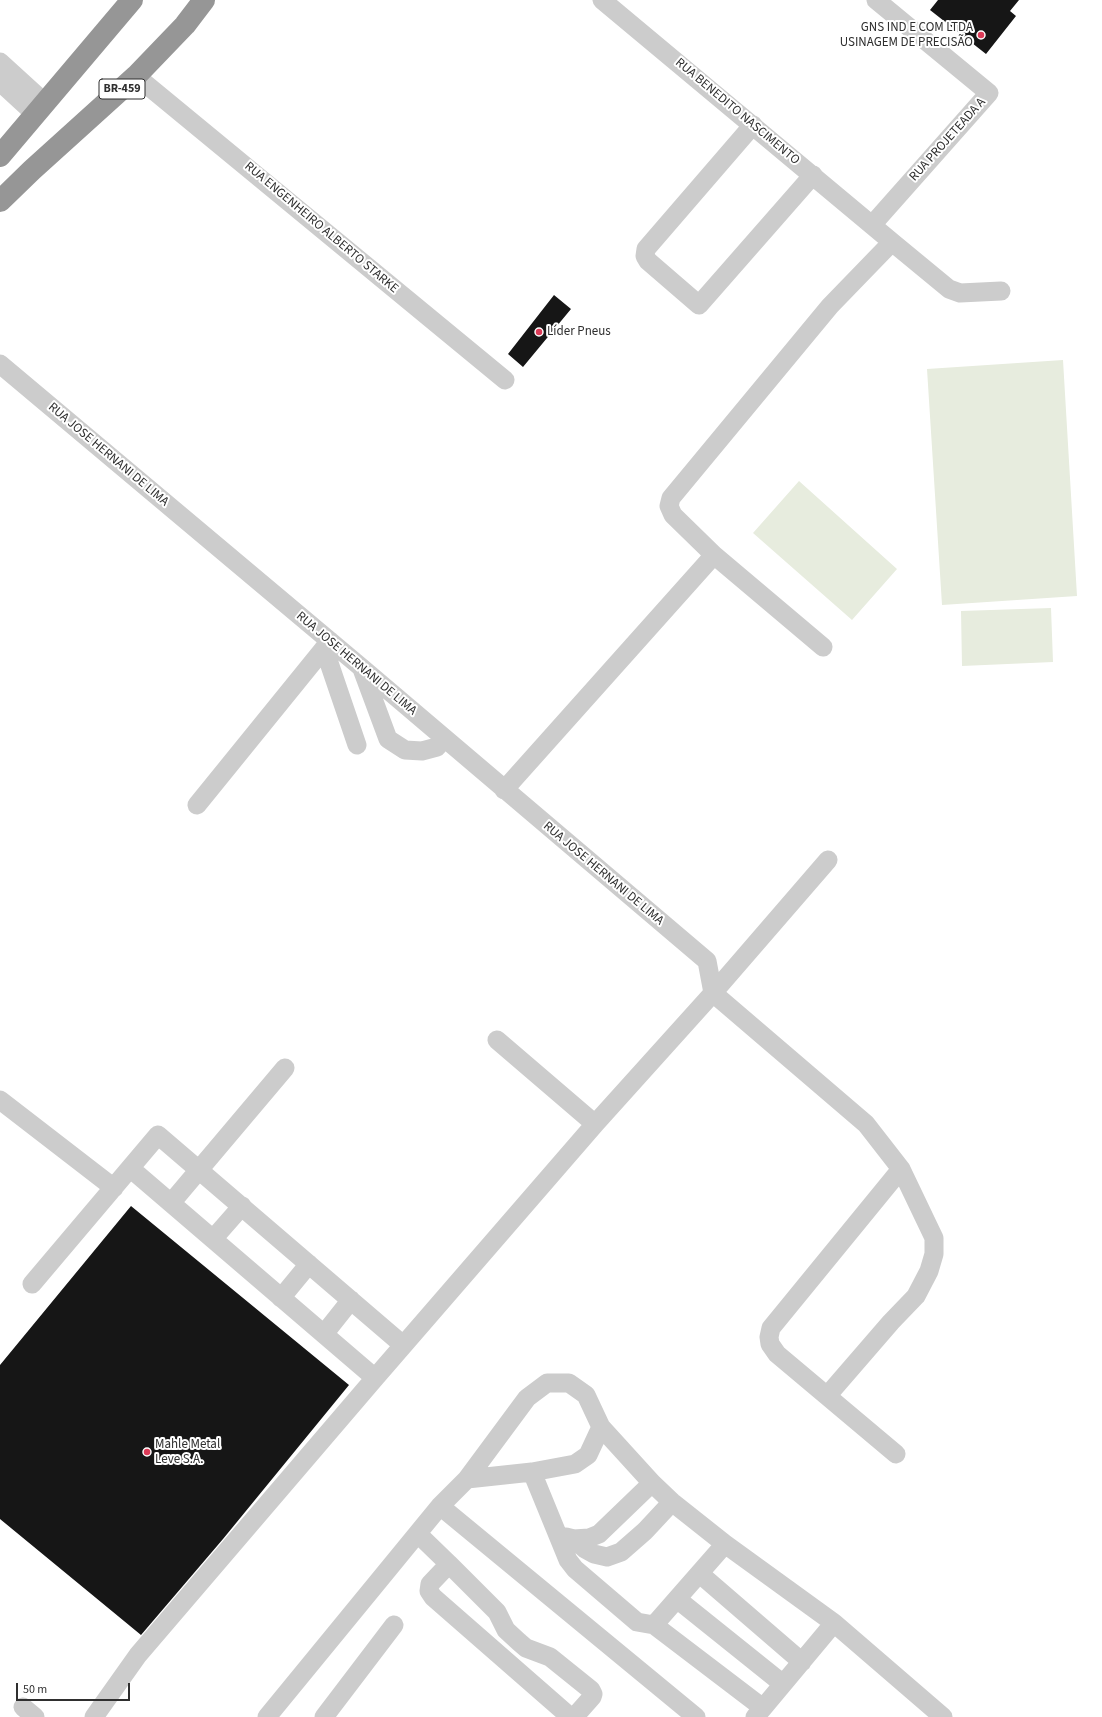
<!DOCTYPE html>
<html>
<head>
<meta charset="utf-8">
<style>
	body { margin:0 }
	#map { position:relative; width:1102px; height:1717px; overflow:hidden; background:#fff; font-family:"Source Sans 3",sans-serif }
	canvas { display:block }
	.scale { position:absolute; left:16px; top:1683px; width:114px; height:18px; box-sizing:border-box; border:2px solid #2f2f2f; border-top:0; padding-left:5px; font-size:12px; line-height:14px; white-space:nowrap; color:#2f2f2f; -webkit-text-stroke:3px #fff; paint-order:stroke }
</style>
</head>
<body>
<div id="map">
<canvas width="1102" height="1717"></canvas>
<div class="scale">50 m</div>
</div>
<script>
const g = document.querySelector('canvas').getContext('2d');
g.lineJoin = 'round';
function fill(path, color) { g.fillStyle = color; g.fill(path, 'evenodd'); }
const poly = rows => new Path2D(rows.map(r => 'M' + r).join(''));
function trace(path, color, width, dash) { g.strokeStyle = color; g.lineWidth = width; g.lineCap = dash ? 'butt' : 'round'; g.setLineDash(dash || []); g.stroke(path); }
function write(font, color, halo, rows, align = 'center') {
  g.font = font + ' "Source Sans 3",sans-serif'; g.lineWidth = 4; g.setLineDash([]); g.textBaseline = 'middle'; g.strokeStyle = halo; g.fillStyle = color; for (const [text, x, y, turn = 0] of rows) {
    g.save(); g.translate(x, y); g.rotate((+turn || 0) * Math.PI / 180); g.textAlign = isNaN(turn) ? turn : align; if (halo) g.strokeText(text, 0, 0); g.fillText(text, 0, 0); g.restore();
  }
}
const green = poly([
	[1063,360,1077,596,942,605,927,369],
	[799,481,897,569,852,620,753,533],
	[1051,608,1053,662,962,666,961,611]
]);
const building = poly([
	[938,0,1019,0,1010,11,1016,16,986,54,930,10],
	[554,295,571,309,523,367,508,354],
	[131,1206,349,1385,223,1539,141,1635,0,1519,0,1365]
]);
const minor = poly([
	[602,0,892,242],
	[0,62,45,103],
	[136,76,505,380],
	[0,82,35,114],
	[753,125,646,249,645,256,648,261,699,305,813,175],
	[872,225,989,93,876,0],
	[0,364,362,668,707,961,713,993,866,1124,901,1169,934,1238,934,1254,929,1271,916,1296,891,1322,827,1396,896,1454],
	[714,555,673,515,669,506,671,498,830,306,892,242,949,289,960,293,1001,291],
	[324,648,357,745],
	[362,669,388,739,405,750,422,751,437,747,443,738],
	[504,790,714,555,823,647],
	[197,805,330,641],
	[497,1040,595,1124],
	[0,1100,114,1188],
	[130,1168,375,1378],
	[171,1203,285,1068],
	[213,1239,242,1206],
	[32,1284,158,1135,403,1345],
	[281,1298,309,1264],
	[324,1334,351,1300],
	[827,1396,777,1354,770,1344,769,1337,771,1328,901,1169],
	[532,1472,568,1560,575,1569,637,1622,654,1625,725,1544,672,1502,652,1483,601,1427],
	[440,1506,696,1717],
	[418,1534,449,1564],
	[566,1537,574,1539,589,1538,599,1534,652,1483],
	[574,1539,585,1549,594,1554,607,1557,621,1552,645,1531,672,1502],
	[725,1544,834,1623,763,1708],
	[449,1564,497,1612,506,1630,519,1642,526,1648,550,1657,591,1690,593,1694,592,1697,576,1715,568,1715,433,1597,429,1591,430,1584,449,1564],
	[700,1574,802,1662],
	[677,1599,783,1684],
	[834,1623,943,1717],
	[654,1625,763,1708,755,1717],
	[23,1707,35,1717],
	[94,1717,138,1655,375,1378,595,1124,713,993,828,860],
	[267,1717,440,1506,467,1479,527,1398,547,1383,569,1383,586,1395,601,1427,588,1455,575,1464,532,1472,467,1479],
	[324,1717,394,1625]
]);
const highway = poly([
	[0,156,132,0],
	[0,201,32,170,136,76,185,25,204,0]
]);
const markers = [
	[981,35,4,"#dc3b58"],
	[539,332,4,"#dc3b58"],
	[147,1452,4,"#dc3b58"]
];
const shields = [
	[122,89,46]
];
const shieldNames = [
	["BR-459",122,89]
];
const poiNames = [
	["GNS IND E COM LTDA",973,28,"right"],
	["USINAGEM DE PRECISÃO",973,43,"right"],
	["Líder Pneus",547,332],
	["Mahle Metal",155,1445],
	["Leve S.A.",155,1460]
];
const streetNames = [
	["RUA BENEDITO NASCIMENTO",737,112,40],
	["RUA PROJETEADA A",948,140,-48],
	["RUA ENGENHEIRO ALBERTO STARKE",321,228,40],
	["RUA JOSE HERNANI DE LIMA",108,455,40],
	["RUA JOSE HERNANI DE LIMA",356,664,40],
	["RUA JOSE HERNANI DE LIMA",603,874,40]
];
fill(green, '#e7ecde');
fill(building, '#161616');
trace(minor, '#ccc', 19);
trace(highway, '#969696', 22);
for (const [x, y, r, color] of markers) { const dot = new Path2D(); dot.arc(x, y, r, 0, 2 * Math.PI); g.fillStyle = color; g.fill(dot); trace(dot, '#fff', 1.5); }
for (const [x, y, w] of shields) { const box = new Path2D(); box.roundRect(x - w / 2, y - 10, w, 20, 3); g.fillStyle = '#fff'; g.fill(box); trace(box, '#2f2f2f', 1); }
write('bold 12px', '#2f2f2f', null, shieldNames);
write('13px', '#2f2f2f', '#fff', poiNames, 'left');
write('13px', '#2f2f2f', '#fff', streetNames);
</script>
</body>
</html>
